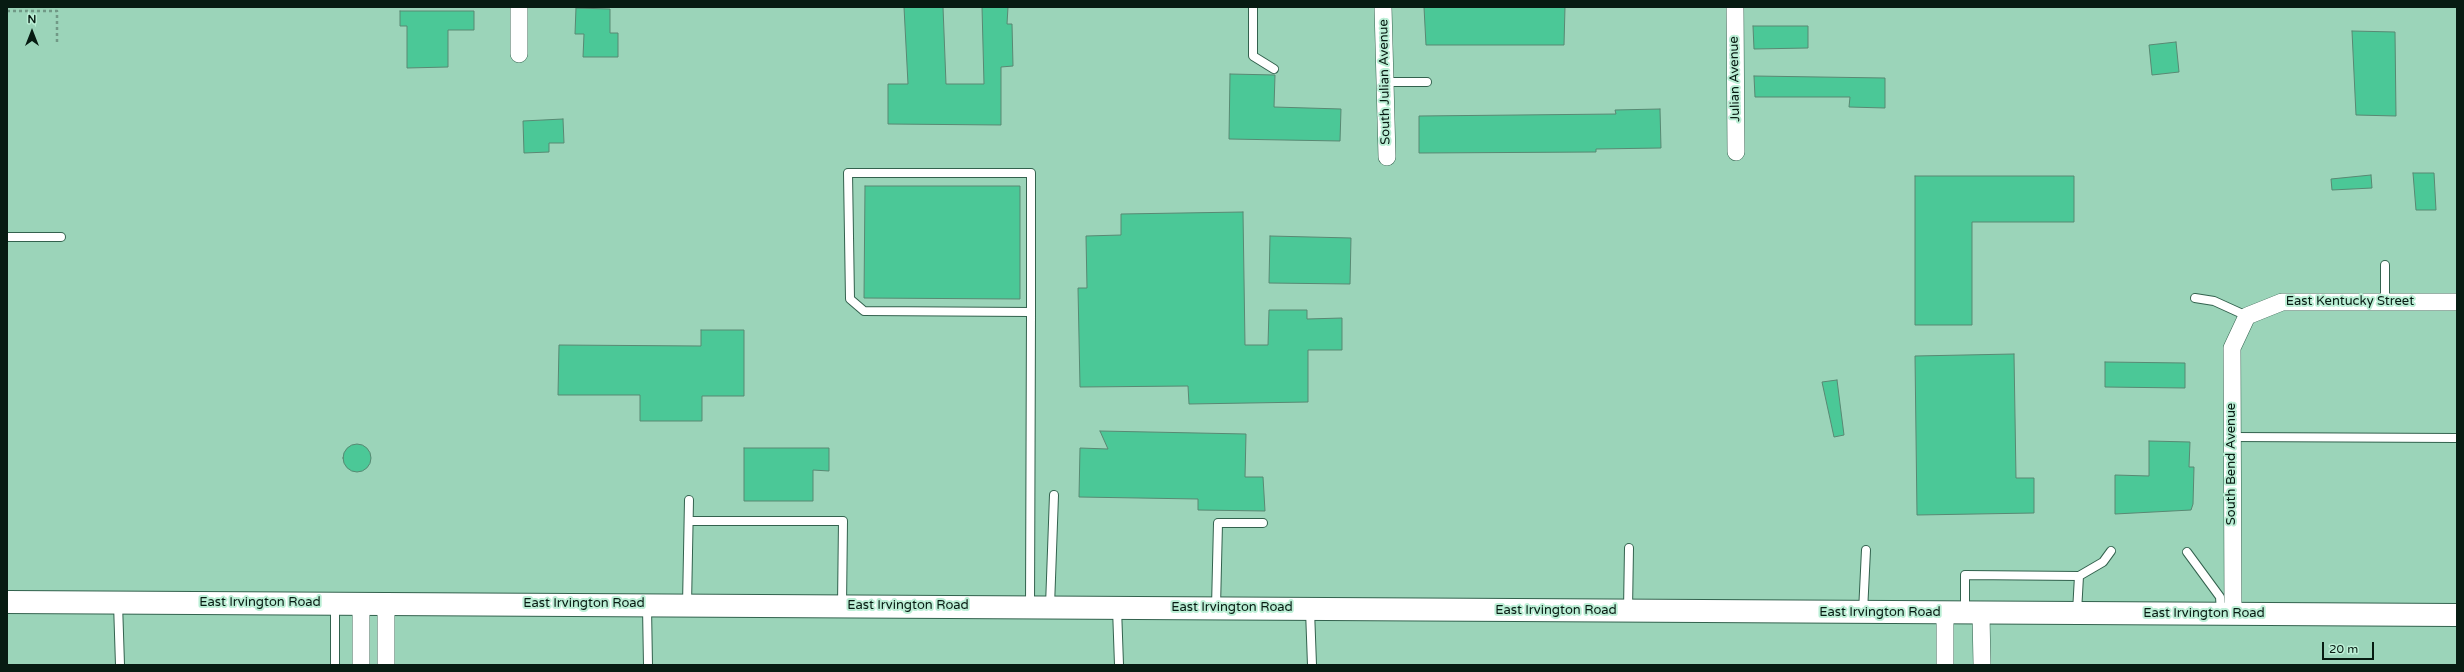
<!DOCTYPE html>
<html>
<head>
<meta charset="utf-8">
<style>
	body { margin:0 }
	#map { position:relative; width:2464px; height:672px; overflow:hidden; background:#afe2c9; font-family:"Varela Round",sans-serif }
	canvas { display:block }
	.frame { position:absolute; inset:0; border:8px solid #071b12; pointer-events:none }
	.north { position:absolute; left:12px; top:12px; width:40px; height:40px; -webkit-text-stroke:3px #bcefd6; paint-order:stroke; rotate:0deg; font-size:11px; font-weight:700; line-height:16px; text-align:center; color:#071b12 }
	.north::after { content:''; display:block; margin:auto; width:14px; height:18px; background:#071b12; clip-path:polygon(50% 0,100% 100%,50% 72%,0 100%) }
	.scale { position:absolute; left:2322px; top:642px; width:52px; height:18px; box-sizing:border-box; border:2px solid #071b12; border-top:0; padding-left:5px; font-size:12px; line-height:14px; white-space:nowrap; color:#071b12; -webkit-text-stroke:3px #bcefd6; paint-order:stroke }
</style>
</head>
<body>
<div id="map">
<canvas width="2464" height="672"></canvas>
<div class="frame"></div>
<div class="north">N</div>
<div class="scale">20 m</div>
</div>
<script>
const g = document.querySelector('canvas').getContext('2d');
g.lineJoin = 'round';
function fill(path, color) { g.fillStyle = color; g.fill(path, 'evenodd'); }
const poly = rows => new Path2D(rows.map(r => 'M' + r).join(''));
function trace(path, color, width, dash) { g.strokeStyle = color; g.lineWidth = width; g.lineCap = dash ? 'butt' : 'round'; g.setLineDash(dash || []); g.stroke(path); }
function write(font, color, halo, rows, align = 'center') {
  g.font = font + ' "Varela Round",sans-serif'; g.lineWidth = 4; g.setLineDash([]); g.textBaseline = 'middle'; g.strokeStyle = halo; g.fillStyle = color; for (const [text, x, y, turn = 0] of rows) {
    g.save(); g.translate(x, y); g.rotate((+turn || 0) * Math.PI / 180); g.textAlign = isNaN(turn) ? turn : align; if (halo) g.strokeText(text, 0, 0); g.fillText(text, 0, 0); g.restore();
  }
}
const built = poly([
	[7,7,2457,7,2457,665,7,665]
]);
const building = poly([
	[904,7,943,7,946,84,984,84,982,7,1008,7,1007,24,1012,24,1013,66,1001,67,1001,125,888,124,888,84,908,84,904,7],
	[1424,7,1565,7,1564,45,1426,45,1424,7],
	[576,8,610,9,610,33,618,33,618,57,583,57,584,34,575,34,576,8],
	[400,11,474,11,474,30,448,30,448,67,407,68,407,26,400,26,400,11],
	[1753,26,1808,26,1808,48,1754,49,1753,26],
	[2352,31,2395,32,2396,116,2356,115,2352,31],
	[2176,42,2179,72,2152,75,2149,45,2176,42],
	[1230,74,1275,75,1274,107,1341,109,1340,141,1229,139,1230,74],
	[1754,76,1885,78,1885,108,1849,107,1850,97,1755,97,1754,76],
	[1660,109,1661,148,1596,149,1596,152,1419,153,1419,116,1616,114,1615,110,1660,109],
	[563,119,564,143,549,143,549,152,524,153,523,121,563,119],
	[2413,173,2434,173,2436,210,2416,210,2413,173],
	[2371,175,2372,188,2332,190,2331,179,2371,175],
	[1915,176,2074,176,2074,222,1972,222,1972,325,1915,325,1915,176],
	[865,186,1020,186,1020,299,864,298,865,186],
	[1243,212,1245,345,1268,345,1269,310,1307,310,1307,319,1342,318,1342,350,1308,350,1308,402,1189,404,1188,386,1080,387,1078,288,1087,288,1086,236,1121,235,1121,214,1243,212],
	[1270,236,1351,238,1350,284,1269,283,1270,236],
	[701,330,744,330,744,396,702,396,702,421,640,421,640,395,558,395,559,345,701,346,701,330],
	[2014,354,2016,478,2034,478,2034,513,1917,515,1915,356,2014,354],
	[2105,362,2185,363,2185,388,2105,387,2105,362],
	[1837,380,1844,435,1834,437,1822,382,1837,380],
	[1100,431,1246,434,1245,477,1263,477,1265,511,1198,510,1198,499,1079,497,1080,448,1108,449,1100,431],
	[2149,441,2190,442,2189,467,2194,467,2193,504,2191,510,2115,514,2115,475,2149,476,2149,441],
	'343 458a14 14 0 1 1 28 0a14 14 0 1 1-28 0Z',
	[744,448,829,448,829,471,813,470,813,501,744,501,744,448]
]);
const path = poly([
	[7,11,57,11,57,45]
]);
const lane = poly([
	[1253,7,1253,56,1274,69],
	[1385,82,1427,82],
	[7,237,61,237],
	[2385,265,2385,302],
	[2195,298,2214,301,2247,316],
	[2232,437,2457,438],
	[690,521,843,521,842,605],
	[2187,552,2220,597,2221,612],
	[118,603,120,665],
	[687,605,689,500],
	[1030,606,1031,312,1031,173,848,173,850,299,864,311,1031,312],
	[1050,606,1054,495],
	[647,607,648,665],
	[1216,607,1218,523,1263,523],
	[1117,608,1119,665],
	[1310,610,1312,665],
	[1628,610,1629,548],
	[1863,612,1866,550],
	[2077,612,2079,576,2103,562,2111,551],
	[1965,613,1965,575,2079,576],
	[335,665,335,604]
]);
const street = poly([
	[519,7,519,54],
	[1383,7,1387,157],
	[1735,7,1736,152],
	[361,603,361,665],
	[386,603,386,665],
	[1945,613,1945,665],
	[1981,614,1982,665],
	[2233,615,2232,348,2247,316,2282,302,2457,302]
]);
const secondary = poly([
	[7,602,2457,615]
]);
const streetNames = [
	["Julian Avenue",1735,79,-91],
	["South Julian Avenue",1385,82,-91],
	["East Kentucky Street",2350,302],
	["South Bend Avenue",2232,464,-90],
	["East Irvington Road",260,603],
	["East Irvington Road",584,604],
	["East Irvington Road",908,606],
	["East Irvington Road",1232,608],
	["East Irvington Road",1556,611],
	["East Irvington Road",1880,613],
	["East Irvington Road",2204,614]
];
fill(built, '#9bd4b9');
fill(building, '#4bc897');
trace(building, '#598973', 1);
trace(lane, '#33624e', 10);
trace(street, '#33624e', 18);
trace(secondary, '#33624e', 24);
trace(path, '#719986', 2.5, [3, 3]);
trace(lane, '#fff', 8);
trace(street, '#fff', 17);
trace(secondary, '#fff', 22);
write('13px', '#071b12', '#bcefd6', streetNames);
</script>
</body>
</html>
